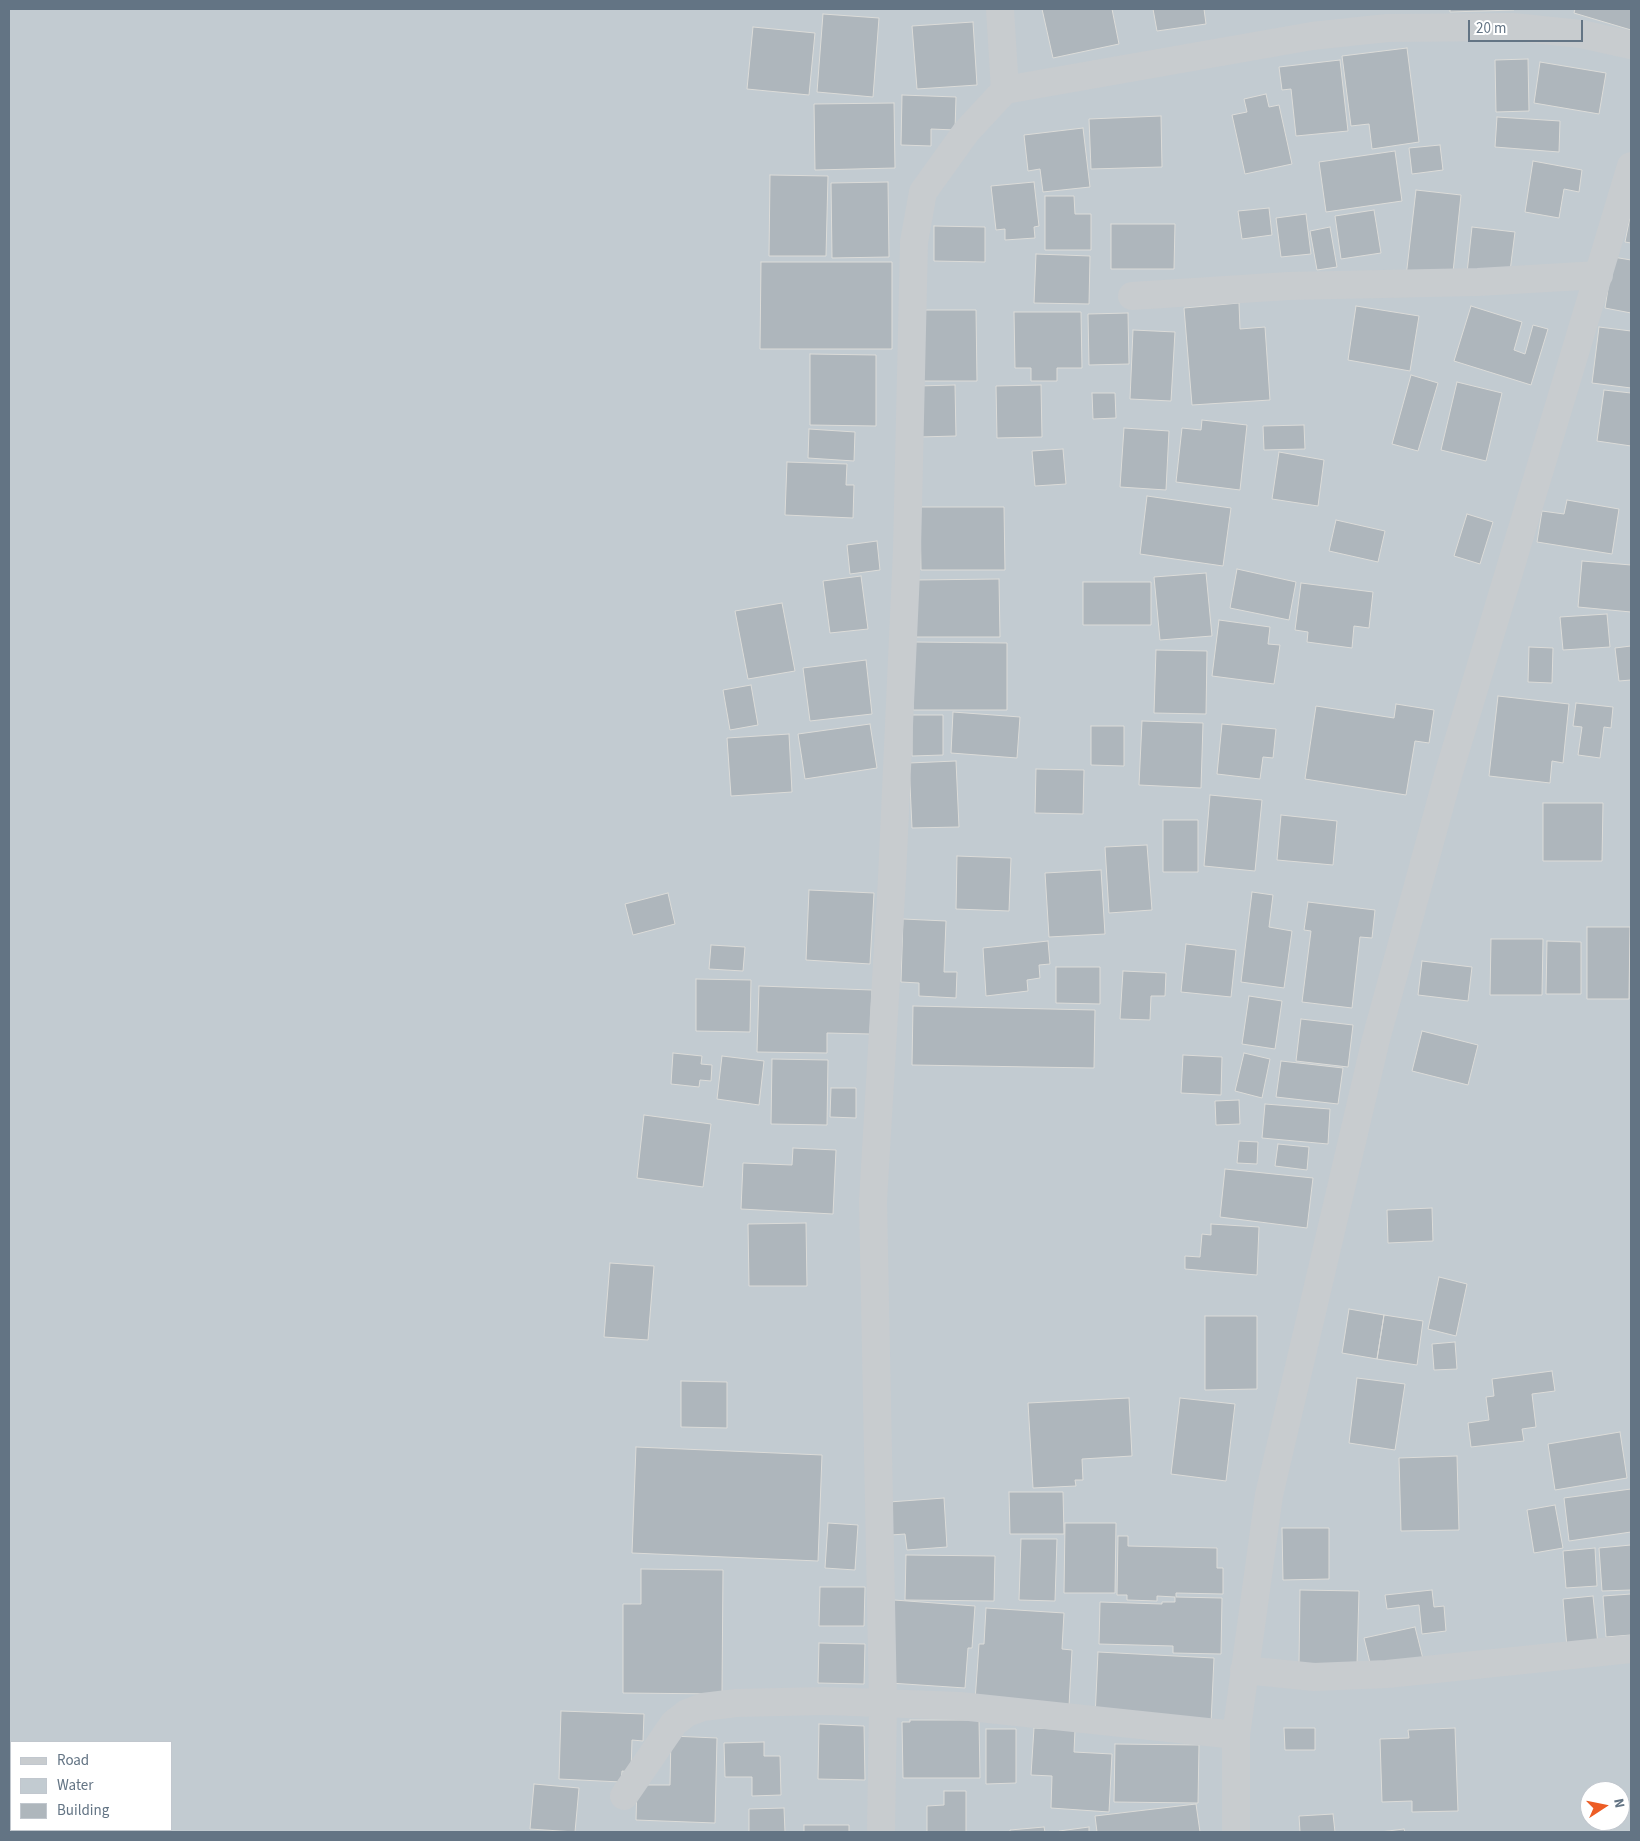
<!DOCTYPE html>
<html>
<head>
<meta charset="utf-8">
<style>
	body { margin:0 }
	#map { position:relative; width:1640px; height:1841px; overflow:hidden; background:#fafaf7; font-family:"Source Sans 3",sans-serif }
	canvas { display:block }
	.frame { position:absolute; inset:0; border:10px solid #637484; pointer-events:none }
	.legend { position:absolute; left:10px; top:1741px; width:162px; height:90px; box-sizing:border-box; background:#fff; border:1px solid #c1c7ce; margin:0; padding:6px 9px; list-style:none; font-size:15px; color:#637484 }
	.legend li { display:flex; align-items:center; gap:10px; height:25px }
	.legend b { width:25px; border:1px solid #c1c7ce }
	.north { position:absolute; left:1580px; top:1781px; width:50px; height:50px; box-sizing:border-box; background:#fff; border:1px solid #c1c7ce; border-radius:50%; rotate:79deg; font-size:14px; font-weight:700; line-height:20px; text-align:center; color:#637484 }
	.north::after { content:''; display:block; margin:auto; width:18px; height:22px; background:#ed5d25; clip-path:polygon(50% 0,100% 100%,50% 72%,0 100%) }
	.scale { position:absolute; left:1468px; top:20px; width:115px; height:22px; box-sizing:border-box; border:2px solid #637484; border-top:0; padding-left:6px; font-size:15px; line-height:18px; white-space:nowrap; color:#637484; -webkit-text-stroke:4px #fff; paint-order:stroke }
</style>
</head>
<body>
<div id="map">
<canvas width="1640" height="1841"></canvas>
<div class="frame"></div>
<ul class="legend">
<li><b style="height:6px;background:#c8cccf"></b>Road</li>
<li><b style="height:14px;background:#c2cbd1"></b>Water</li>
<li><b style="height:14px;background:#aeb6bc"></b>Building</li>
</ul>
<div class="north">N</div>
<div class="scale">20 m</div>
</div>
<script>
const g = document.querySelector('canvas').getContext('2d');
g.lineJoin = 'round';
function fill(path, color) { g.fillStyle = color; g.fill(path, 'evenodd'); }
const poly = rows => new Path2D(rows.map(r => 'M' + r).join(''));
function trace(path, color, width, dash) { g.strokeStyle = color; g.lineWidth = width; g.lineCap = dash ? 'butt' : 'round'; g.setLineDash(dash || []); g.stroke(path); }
const water = poly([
	[9,9,1631,9,1631,1832,9,1832],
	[11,1742,171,1742,171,1830,11,1830],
	[1590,1791,1620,1791,1620,1821,1590,1821]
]);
const building = poly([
	[1042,9,1112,9,1119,44,1053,58,1042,9],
	[1153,9,1204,9,1206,24,1157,31,1153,9],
	[1450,9,1514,9,1514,10,1450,12,1450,9],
	[1575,9,1631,9,1631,30,1574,13,1575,9],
	[823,14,879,18,873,97,817,92,823,14],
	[973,22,977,85,917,89,912,26,973,22],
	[753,27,815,33,809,95,747,89,753,27],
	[1407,48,1419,142,1372,149,1369,124,1351,126,1342,56,1407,48],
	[1528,59,1529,111,1496,112,1495,60,1528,59],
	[1340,60,1348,131,1296,136,1291,89,1282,90,1279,67,1340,60],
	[1540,62,1606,73,1599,114,1534,103,1540,62],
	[1266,94,1269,107,1279,105,1292,164,1245,174,1232,115,1247,112,1244,99,1266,94],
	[902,95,956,97,955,130,931,129,931,146,901,145,902,95],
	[894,103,895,168,815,170,814,104,894,103],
	[1161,116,1162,167,1091,169,1089,119,1161,116],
	[1497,117,1560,121,1559,152,1495,147,1497,117],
	[1083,128,1090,187,1043,192,1040,169,1028,171,1024,135,1083,128],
	[1440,145,1443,170,1412,174,1409,148,1440,145],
	[1395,151,1402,201,1326,212,1319,162,1395,151],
	[1533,161,1582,170,1579,192,1564,189,1559,218,1525,212,1533,161],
	[770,175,828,176,826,256,769,256,770,175],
	[888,182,889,257,832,258,831,183,888,182],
	[1034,182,1039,226,1034,227,1035,238,1005,240,1005,229,996,230,991,186,1034,182],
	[1416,190,1461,195,1452,282,1406,277,1416,190],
	[1045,196,1074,196,1075,214,1091,214,1091,250,1045,250,1045,196],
	[1269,208,1272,235,1242,239,1238,211,1269,208],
	[1374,210,1381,253,1341,259,1335,216,1374,210],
	[1631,212,1631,243,1625,242,1631,212],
	[1306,214,1311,254,1281,257,1276,218,1306,214],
	[1111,224,1175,224,1174,269,1111,269,1111,224],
	[934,226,985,227,985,262,934,261,934,226],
	[1330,227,1337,267,1317,270,1310,231,1330,227],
	[1472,227,1515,232,1509,279,1467,273,1472,227],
	[1036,254,1090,256,1089,304,1034,303,1036,254],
	[1613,257,1631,260,1631,313,1605,308,1613,257],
	[761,262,892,262,892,349,760,349,761,262],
	[1239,303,1240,329,1265,327,1270,400,1192,405,1184,308,1239,303],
	[1356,306,1419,316,1410,371,1348,360,1356,306],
	[1471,306,1522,322,1514,350,1525,354,1533,325,1548,329,1531,385,1454,361,1471,306],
	[914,310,976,310,977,381,915,381,914,310],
	[1014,312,1081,312,1082,368,1057,368,1057,381,1031,381,1031,368,1015,368,1014,312],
	[1128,313,1129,364,1089,365,1088,314,1128,313],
	[1599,327,1631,331,1631,388,1592,383,1599,327],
	[1133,330,1175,332,1171,401,1130,399,1133,330],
	[810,354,876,355,876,426,810,425,810,354],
	[1411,375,1438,383,1418,451,1392,444,1411,375],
	[1457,382,1502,393,1486,461,1441,450,1457,382],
	[955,385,956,436,919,437,917,386,955,385],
	[1041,385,1042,437,997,438,996,386,1041,385],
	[1604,390,1631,393,1631,446,1597,441,1604,390],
	[1092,393,1115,393,1116,418,1093,419,1092,393],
	[1202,420,1247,425,1240,490,1176,482,1182,428,1201,430,1202,420],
	[1304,425,1305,449,1264,450,1263,426,1304,425],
	[1124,428,1169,431,1166,490,1120,487,1124,428],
	[809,429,855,432,854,461,808,458,809,429],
	[1063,449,1066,484,1035,486,1032,451,1063,449],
	[1279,452,1324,460,1318,506,1272,499,1279,452],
	[787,462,847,464,846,485,854,485,853,518,785,515,787,462],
	[1147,496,1231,508,1223,566,1140,554,1147,496],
	[1567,500,1619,509,1612,554,1537,542,1542,511,1564,514,1567,500],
	[920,507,1004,507,1005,570,921,570,920,507],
	[1467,514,1493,522,1480,564,1454,556,1467,514],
	[1336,520,1385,531,1378,562,1329,551,1336,520],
	[877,541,880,570,850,574,847,545,877,541],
	[1582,561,1631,565,1631,612,1578,607,1582,561],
	[1237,569,1296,582,1289,620,1230,608,1237,569],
	[1206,573,1212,636,1160,640,1154,577,1206,573],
	[861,576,868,629,830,633,823,581,861,576],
	[999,579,1000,637,916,637,915,580,999,579],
	[1083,582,1151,582,1151,625,1083,625,1083,582],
	[1301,583,1373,592,1369,628,1354,626,1352,648,1307,642,1308,632,1295,630,1301,583],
	[782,603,795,671,748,679,735,611,782,603],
	[1607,614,1610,647,1563,650,1560,617,1607,614],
	[1219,620,1270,627,1268,644,1280,645,1274,684,1212,676,1219,620],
	[913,642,1007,643,1007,710,913,710,913,642],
	[1631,646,1631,680,1619,681,1615,648,1631,646],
	[1529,647,1553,648,1552,683,1528,682,1529,647],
	[1156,650,1207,651,1206,714,1154,713,1156,650],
	[866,660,872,714,810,721,803,668,866,660],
	[751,685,758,725,730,730,723,690,751,685],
	[1498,696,1569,704,1563,763,1552,761,1550,783,1489,776,1498,696],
	[1576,703,1613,707,1611,728,1604,727,1600,758,1578,755,1582,727,1573,726,1576,703],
	[1396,704,1434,710,1429,743,1415,741,1406,795,1305,779,1316,706,1394,718,1396,704],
	[953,712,1020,717,1017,758,951,753,953,712],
	[912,715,943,715,943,755,912,756,912,715],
	[1142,721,1203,723,1201,788,1139,785,1142,721],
	[870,724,877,768,805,779,798,734,870,724],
	[1222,724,1276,729,1273,758,1263,757,1260,779,1217,774,1222,724],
	[1091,726,1124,726,1124,766,1091,765,1091,726],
	[789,734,792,792,731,796,727,738,789,734],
	[956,761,959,827,912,828,909,763,956,761],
	[1036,769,1084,770,1083,814,1035,813,1036,769],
	[1210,795,1262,800,1255,871,1204,866,1210,795],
	[1543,803,1603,803,1602,861,1543,861,1543,803],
	[1281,815,1337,821,1333,865,1277,860,1281,815],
	[1163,820,1198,820,1198,872,1163,872,1163,820],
	[1147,845,1152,910,1109,913,1105,847,1147,845],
	[957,856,1011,858,1009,911,956,909,957,856],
	[1101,870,1105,934,1049,937,1045,873,1101,870],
	[809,890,874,893,870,964,806,960,809,890],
	[1252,892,1273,895,1269,927,1292,931,1284,988,1241,982,1252,892],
	[668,893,675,924,633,935,625,904,668,893],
	[1308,902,1375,910,1372,938,1360,937,1352,1008,1302,1002,1311,931,1304,930,1308,902],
	[903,919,946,921,944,972,957,972,956,998,919,996,919,983,901,982,903,919],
	[1587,927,1630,927,1629,999,1587,999,1587,927],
	[1491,939,1543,939,1542,995,1490,995,1491,939],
	[1048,941,1050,964,1039,965,1040,978,1027,980,1028,991,986,996,983,948,1048,941],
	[1547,941,1581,942,1581,994,1546,994,1547,941],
	[1186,944,1236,950,1231,997,1181,992,1186,944],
	[711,945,745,947,743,971,709,969,711,945],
	[1422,961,1472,967,1468,1001,1418,995,1422,961],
	[1056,967,1100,967,1100,1004,1056,1003,1056,967],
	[1123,971,1166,973,1165,996,1151,996,1150,1020,1120,1019,1123,971],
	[696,979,751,980,750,1032,696,1031,696,979],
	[759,986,872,990,870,1034,827,1033,827,1053,757,1052,759,986],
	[1249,996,1282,1001,1275,1049,1242,1044,1249,996],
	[913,1006,1095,1010,1094,1068,912,1065,913,1006],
	[1301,1019,1353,1025,1348,1067,1296,1061,1301,1019],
	[1422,1031,1478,1045,1468,1085,1412,1071,1422,1031],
	[673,1053,702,1056,701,1064,712,1065,711,1081,700,1080,699,1087,671,1084,673,1053],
	[1244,1053,1270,1059,1262,1098,1235,1091,1244,1053],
	[1183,1055,1222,1057,1221,1095,1181,1093,1183,1055],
	[722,1056,764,1061,759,1105,717,1099,722,1056],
	[772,1059,828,1060,827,1125,771,1124,772,1059],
	[1281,1061,1343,1068,1338,1104,1276,1097,1281,1061],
	[831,1088,856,1088,856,1118,830,1117,831,1088],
	[1239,1100,1240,1124,1216,1125,1215,1101,1239,1100],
	[1265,1104,1330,1109,1328,1144,1262,1138,1265,1104],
	[644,1115,711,1124,703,1187,637,1178,644,1115],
	[1239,1141,1258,1142,1257,1164,1237,1163,1239,1141],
	[1278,1144,1309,1147,1307,1170,1275,1166,1278,1144],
	[793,1148,836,1150,833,1214,741,1209,743,1163,792,1165,793,1148],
	[1225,1169,1313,1178,1307,1228,1220,1217,1225,1169],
	[1432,1208,1433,1241,1388,1243,1387,1210,1432,1208],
	[806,1223,807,1286,749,1286,748,1224,806,1223],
	[1211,1224,1259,1227,1257,1275,1185,1269,1185,1256,1200,1257,1202,1234,1211,1235,1211,1224],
	[610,1263,654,1266,648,1340,604,1337,610,1263],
	[1439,1277,1467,1284,1456,1336,1428,1329,1439,1277],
	[1349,1309,1384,1315,1377,1359,1342,1353,1349,1309],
	[1384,1315,1423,1321,1417,1365,1377,1359,1384,1315],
	[1205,1316,1257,1316,1257,1389,1205,1390,1205,1316],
	[1455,1342,1457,1369,1434,1370,1432,1344,1455,1342],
	[1552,1371,1555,1391,1532,1394,1536,1427,1522,1429,1524,1441,1471,1447,1468,1423,1489,1420,1486,1397,1494,1396,1492,1379,1552,1371],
	[1357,1378,1405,1384,1395,1450,1349,1443,1357,1378],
	[681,1381,727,1382,727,1428,681,1427,681,1381],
	[1129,1398,1132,1456,1082,1459,1083,1480,1075,1480,1076,1486,1033,1488,1028,1403,1129,1398],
	[1180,1398,1235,1404,1226,1481,1171,1474,1180,1398],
	[1620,1432,1627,1478,1555,1490,1548,1444,1620,1432],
	[636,1447,822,1455,818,1561,632,1553,636,1447],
	[1457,1456,1459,1530,1401,1531,1399,1458,1457,1456],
	[1631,1489,1631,1532,1569,1541,1564,1498,1631,1489],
	[1009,1492,1063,1492,1064,1534,1010,1534,1009,1492],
	[944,1498,947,1547,907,1550,905,1534,891,1535,889,1502,944,1498],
	[1555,1505,1563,1548,1534,1553,1527,1510,1555,1505],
	[828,1523,858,1525,855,1570,825,1568,828,1523],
	[1065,1523,1116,1523,1115,1593,1064,1593,1065,1523],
	[1282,1528,1329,1528,1329,1579,1283,1580,1282,1528],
	[1118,1536,1128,1536,1128,1546,1217,1548,1217,1568,1223,1568,1223,1594,1176,1593,1176,1597,1222,1598,1221,1654,1173,1653,1173,1646,1099,1644,1100,1602,1162,1604,1162,1602,1175,1602,1175,1597,1157,1596,1157,1601,1127,1600,1127,1595,1117,1595,1118,1536],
	[1021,1539,1057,1539,1055,1601,1019,1600,1021,1539],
	[1631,1545,1631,1590,1602,1591,1599,1548,1631,1545],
	[1595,1548,1597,1586,1566,1588,1563,1551,1595,1548],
	[906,1555,995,1556,994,1601,905,1600,906,1555],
	[641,1569,723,1570,722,1694,623,1693,623,1604,641,1604,641,1569],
	[820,1587,865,1587,864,1626,819,1626,820,1587],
	[1300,1590,1359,1591,1357,1665,1299,1664,1300,1590],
	[1432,1590,1434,1607,1444,1606,1446,1631,1422,1634,1419,1605,1387,1609,1385,1595,1432,1590],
	[1631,1594,1631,1635,1606,1637,1603,1596,1631,1594],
	[1593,1596,1598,1645,1567,1648,1563,1599,1593,1596],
	[894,1600,975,1606,972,1648,968,1648,965,1688,890,1683,894,1600],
	[986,1608,1064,1613,1062,1649,1072,1650,1069,1706,975,1701,979,1644,984,1644,986,1608],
	[1415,1627,1423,1659,1372,1671,1364,1638,1415,1627],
	[819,1643,865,1644,864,1684,818,1683,819,1643],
	[1098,1652,1214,1658,1211,1724,1095,1718,1098,1652],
	[561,1711,644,1714,643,1741,632,1740,631,1772,622,1771,621,1782,559,1779,561,1711],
	[910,1720,979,1720,980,1778,903,1778,902,1722,910,1722,910,1720],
	[819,1724,864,1726,865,1780,818,1779,819,1724],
	[1034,1728,1075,1730,1074,1752,1112,1754,1109,1812,1051,1808,1052,1776,1031,1775,1034,1728],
	[1284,1728,1315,1728,1315,1750,1285,1750,1284,1728],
	[1455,1728,1458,1811,1412,1812,1412,1801,1382,1802,1380,1739,1409,1738,1408,1730,1455,1728],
	[986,1729,1016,1729,1016,1783,986,1784,986,1729],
	[671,1736,717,1738,715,1823,636,1820,637,1785,670,1785,671,1736],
	[764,1742,764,1756,780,1756,781,1795,752,1796,752,1777,725,1777,724,1743,764,1742],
	[1115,1744,1199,1745,1198,1803,1114,1802,1115,1744],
	[534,1784,579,1788,575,1832,530,1829,534,1784],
	[944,1791,966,1791,966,1832,927,1832,927,1806,944,1805,944,1791],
	[1196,1804,1200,1832,1097,1832,1095,1816,1196,1804],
	[784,1808,785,1832,749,1832,749,1809,784,1808],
	[1333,1814,1335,1832,1300,1832,1299,1816,1333,1814],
	[804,1825,849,1825,849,1832,804,1832,804,1825],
	[1044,1827,1045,1832,1010,1832,1010,1830,1044,1827],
	[1089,1827,1089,1832,1059,1832,1059,1831,1089,1827],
	[1404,1829,1405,1832,1380,1832,1404,1829]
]);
const minor = poly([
	[1000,9,1005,90],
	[1132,296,1288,286,1478,282,1599,275],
	[1244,1670,1314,1677,1387,1674,1631,1649],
	[624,1796,674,1723,687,1713,703,1707,736,1703,826,1701,960,1706,1236,1735],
	[881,1832,883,1703,873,1201,892,878,907,550,914,242,923,192,966,132,1005,90,1312,36,1387,28,1513,27,1581,34,1631,45],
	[1236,1832,1236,1735,1269,1495,1376,1039,1449,772,1631,166]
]);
fill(water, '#c2cbd1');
fill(building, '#aeb6bc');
trace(building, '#dcdcd9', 1);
trace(minor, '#c8cccf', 28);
</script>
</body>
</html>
